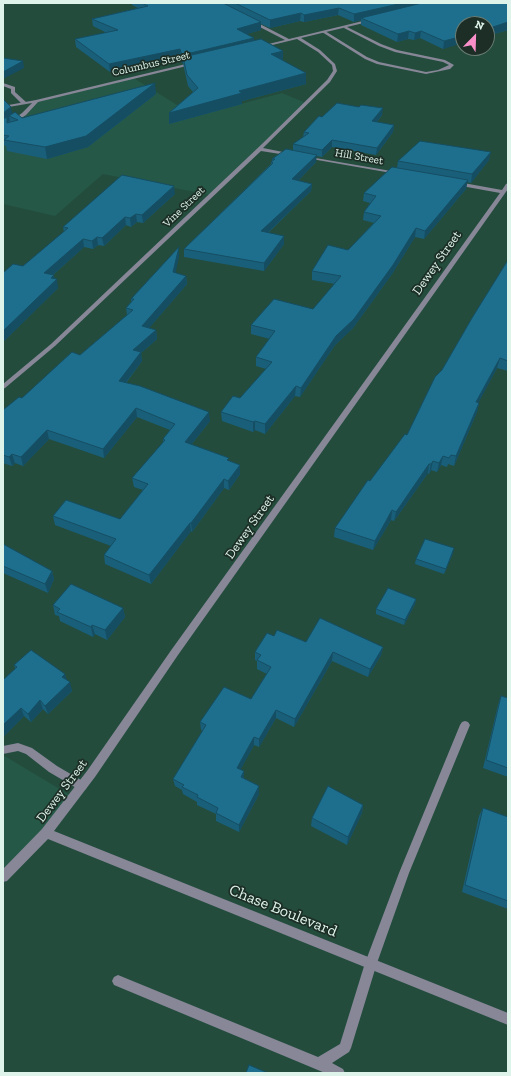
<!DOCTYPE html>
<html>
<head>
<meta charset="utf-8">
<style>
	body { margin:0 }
	#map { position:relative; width:511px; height:1076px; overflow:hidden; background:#234c3d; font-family:"Zilla Slab",serif }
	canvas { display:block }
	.frame { position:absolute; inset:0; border:4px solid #def4ea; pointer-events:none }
	.north { position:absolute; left:455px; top:16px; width:40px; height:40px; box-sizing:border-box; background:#1c2e26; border:1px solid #6a7d74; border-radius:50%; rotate:23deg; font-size:11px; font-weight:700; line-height:16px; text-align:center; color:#def4ea }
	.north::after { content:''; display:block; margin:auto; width:14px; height:18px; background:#f98fc9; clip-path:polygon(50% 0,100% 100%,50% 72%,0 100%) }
</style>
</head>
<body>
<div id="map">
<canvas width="511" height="1076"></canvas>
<div class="frame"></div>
<div class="north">N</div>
</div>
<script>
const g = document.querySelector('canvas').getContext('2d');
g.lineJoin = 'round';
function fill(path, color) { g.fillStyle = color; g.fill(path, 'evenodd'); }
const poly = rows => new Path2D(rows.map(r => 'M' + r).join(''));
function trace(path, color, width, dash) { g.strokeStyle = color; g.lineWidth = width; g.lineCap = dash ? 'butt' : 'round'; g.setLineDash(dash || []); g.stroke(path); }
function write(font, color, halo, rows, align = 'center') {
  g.font = font + ' "Zilla Slab",serif'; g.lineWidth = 3.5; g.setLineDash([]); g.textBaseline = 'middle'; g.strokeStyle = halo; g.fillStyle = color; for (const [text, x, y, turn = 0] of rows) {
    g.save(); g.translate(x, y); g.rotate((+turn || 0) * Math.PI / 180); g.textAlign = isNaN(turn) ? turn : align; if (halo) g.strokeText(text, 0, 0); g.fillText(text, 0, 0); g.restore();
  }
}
const built = poly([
	[132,77,195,116,282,93,306,103,210,195,103,174,55,216,3,204,3,129,24,114,36,101],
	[3,755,73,797,3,877]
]);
const lane = poly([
	[345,26,381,44,397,50,445,60,454,65,450,69,426,74,377,64,365,59,322,32,325,31,367,57,379,62,426,72,438,70,449,65,443,62,395,52,379,46,344,28,345,26],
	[3,83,15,87,15,92,26,102,26,104,22,104,11,93,11,89,3,86,3,83],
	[465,721,468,722,470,725,409,873,377,963,351,1048,349,1052,332,1063,343,1069,345,1073,325,1073,114,985,112,981,114,977,118,975,318,1057,340,1044,365,963,399,873,460,725,462,722,465,721],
	[18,743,32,748,57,766,86,783,87,786,86,789,82,791,78,789,49,772,26,754,18,751,3,754,3,746,18,743]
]);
const street = poly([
	[371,19,372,21,301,38,320,50,335,64,337,71,330,82,263,148,293,154,293,156,261,151,55,346,5,388,3,389,3,384,51,344,263,143,327,80,333,71,332,65,318,52,297,39,260,48,260,46,285,40,252,23,252,21,254,21,289,39,371,19],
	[194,62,195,64,38,102,26,115,3,130,3,127,22,113,32,103,3,108,3,106,36,100,194,62],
	[304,156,397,172,399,173,397,174,306,158,304,158,304,156],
	[458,182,502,190,506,184,508,183,508,189,178,655,95,777,54,831,508,1013,508,1025,48,839,7,881,3,882,3,869,42,829,87,771,172,649,500,193,456,185,456,183,458,182]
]);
const wall = poly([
	[132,3,508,3,508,30,487,36,487,24,443,49,420,38,414,40,408,39,397,42,361,25,361,20,354,22,338,15,304,22,300,21,270,28,261,24,261,30,246,34,254,40,283,51,283,61,306,84,242,101,242,104,169,124,169,113,193,92,188,86,184,68,183,63,182,63,181,57,110,72,76,47,75,39,107,33,93,26,92,19,138,8,132,5],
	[156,94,88,147,47,159,7,151,6,146,3,145,3,99,12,114,22,118],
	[382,115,377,122,394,125,393,132,376,155,332,147,322,157,316,156,316,162,298,181,312,184,311,191,268,233,284,244,264,271,184,257,184,249,271,164,271,162,272,161,272,159,293,151,293,144,303,137,304,132,322,117],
	[489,160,471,183,467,182,466,189,424,239,415,237,392,274,353,328,335,345,300,397,295,396,265,434,255,430,253,432,222,421,221,412,240,398,266,369,256,366,256,357,270,339,251,334,251,325,313,309,335,284,312,280,312,271,348,250,374,223,363,220,364,212,370,203,363,201,364,193,397,168,398,161],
	[175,194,143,223,137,222,131,227,126,225,104,246,98,245,93,249,84,247,53,275,58,288,3,342,3,273,23,266,64,232,63,227],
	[179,247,179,256,175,273,186,276,187,284,149,328,156,330,157,339,141,353,142,361,126,383,210,421,191,445,229,461,240,465,240,474,229,490,224,488,192,532,191,531,151,584,105,564,104,555,111,546,55,525,53,516,120,519,143,490,134,487,132,478,163,443,163,439,170,430,137,417,104,458,49,439,23,466,15,463,12,466,3,463,3,410,22,398,80,355,127,315,126,308,131,302,131,299],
	[508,260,508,371,497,368,478,403,479,403,477,412,454,466,448,464,447,467,441,465,437,472,431,470,429,474,428,473,394,521,391,520,373,550,334,537,335,528,370,481,407,435,442,370],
	[3,544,52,571,54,579,48,593,3,573],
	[453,553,444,574,415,564,416,559],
	[416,599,415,604,404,625,376,614,376,609],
	[53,605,123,608,125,617,107,640,95,634,93,637,60,621,59,616,55,615],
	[274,636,306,642,383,647,381,655,368,677,332,661,294,727,276,718,259,747,254,745,240,770,244,771,244,779,259,786,259,794,239,832,216,821,216,814,197,805,197,802,183,794,182,790,175,786,173,779,203,731,201,730,200,722,251,699,267,674,257,669,257,661,255,660,255,652],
	[14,665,67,680,72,691,48,714,43,709,31,722,24,716,3,737,15,668],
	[501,696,508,698,508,777,483,768,498,705],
	[363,805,362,813,347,845,311,826,312,818],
	[483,808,508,817,508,909,462,892,479,816]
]);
const shadedWall = poly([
	[403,3,433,3,361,18,361,20,354,22,354,14],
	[339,8,338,15,304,22,304,15],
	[301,13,300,21,270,28,270,20],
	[261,22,261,30,237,37,237,29],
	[508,22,508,30,487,36,487,29],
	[409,31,408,39,397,42,398,34],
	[421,31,420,38,414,40,415,33],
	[463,36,463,43,443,49,444,41],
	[254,38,254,46,183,57,183,63,182,63,182,55],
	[180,49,181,57,110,72,109,64],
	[283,51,283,61,271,54],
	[23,61,24,68,3,79,3,72],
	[306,73,306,84,242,101,242,104,169,124,169,113,239,91],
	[155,83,156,94,88,147,47,159,45,147],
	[11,107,13,118,9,116,10,121,8,122,9,128,3,126,3,113],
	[383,108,382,115,372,128,372,121],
	[394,125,393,132,376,155,377,148],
	[332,140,332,147,322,157,322,150],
	[491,152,489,160,471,183,472,174],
	[317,155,316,162,292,187,292,179],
	[468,180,466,189,424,239,425,231],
	[312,184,311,191,261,239,261,231],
	[174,186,175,194,143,223,142,215],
	[136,214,137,222,131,227,130,218],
	[125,217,126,225,104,246,102,238],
	[416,228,415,237,392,274,353,328,335,345,300,397,301,388,336,336],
	[284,236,284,244,264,271,264,263],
	[97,237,98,245,93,249,92,241],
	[83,239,84,247,46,281,44,273],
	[179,247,179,256,174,281,173,272],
	[54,275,55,281,57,279,58,288,3,342,3,331],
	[186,276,187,284,143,335,142,326],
	[156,330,157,339,141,353,142,361,120,390,119,381,133,350],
	[500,358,497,368,474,411,476,402],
	[296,386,295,396,265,434,265,424],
	[479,403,477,412,454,466,456,456],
	[136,408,137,417,104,458,103,449],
	[209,412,210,421,186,451,185,442],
	[255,421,255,430,253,432,253,422],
	[47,430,49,439,23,466,21,457],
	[12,454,15,463,12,466,9,457],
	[443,456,441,465,437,472,439,463],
	[433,461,431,470,429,474,431,464],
	[429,464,428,473,394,521,396,512],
	[240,465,240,474,229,490,228,481],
	[224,479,224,488,192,532,191,523],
	[392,510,391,520,373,550,375,541],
	[190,523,191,531,151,584,149,575],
	[454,548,453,553,444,574,446,569],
	[52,571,54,579,48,593,45,584],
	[416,599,415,604,404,625,405,620],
	[123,608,125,617,107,640,105,630],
	[92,625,95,634,93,637,91,627],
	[383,647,381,655,368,677,370,669],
	[333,652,332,661,294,727,295,719],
	[65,674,68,683,62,677],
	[70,682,72,691,48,714,45,706],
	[40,700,43,709,31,722,28,714],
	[21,708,24,716,3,737,3,725],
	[276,710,276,718,259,747,259,739],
	[254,737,254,745,237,776,237,768],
	[244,771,244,779,241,777],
	[259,786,259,794,239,832,239,825],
	[363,805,362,813,347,845,348,837]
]);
const building = poly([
	[142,3,223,3,261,22,237,29,254,38,182,55,180,49,109,64,75,39,118,30,92,19,148,6,142,3],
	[235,3,403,3,354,14,339,8,304,15,301,13,270,20,235,3],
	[422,3,508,3,508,22,487,29,487,24,463,24,463,36,444,41,421,31,415,33,409,31,398,34,361,18,422,3],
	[261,39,283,51,271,54,306,73,239,91,242,93,169,113,198,88,187,75,183,57,261,39],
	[3,58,23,61,3,72,3,58],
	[155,83,86,136,45,147,4,140,9,136,3,135,3,119,7,117,7,123,18,120,9,116,15,112,22,118,155,83],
	[3,99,11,107,3,113,3,99],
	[337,103,359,107,361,105,383,108,372,121,394,125,377,148,332,140,322,150,293,144,309,133,304,132,319,116,322,117,337,103],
	[420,141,491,152,472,174,398,161,420,141],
	[286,149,317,155,292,179,312,184,261,231,284,236,264,263,184,249,273,163,271,162,275,159,272,159,286,149],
	[392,167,468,180,425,231,416,228,393,265,354,319,336,336,301,388,296,386,265,424,255,421,253,422,221,412,233,396,240,398,272,362,256,357,275,331,251,325,274,299,313,309,341,276,312,271,328,245,348,250,381,216,364,212,376,196,364,193,392,167],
	[122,175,174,186,142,215,136,214,130,218,125,217,102,238,97,237,92,241,83,239,44,273,54,275,51,278,57,279,3,331,3,273,13,264,23,266,68,228,63,227,122,175],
	[179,247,173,272,186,276,142,326,156,330,133,350,141,352,119,381,140,386,209,412,185,442,229,458,227,460,240,465,228,481,224,479,191,523,190,523,149,575,104,555,116,539,53,516,66,500,120,519,148,484,132,478,165,440,163,439,175,424,136,408,103,449,47,430,21,457,12,454,9,457,3,455,3,410,19,397,22,398,72,352,80,355,133,310,126,308,134,299,131,299,179,247],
	[508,260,508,361,500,358,476,402,479,403,456,456,451,455,449,458,443,456,439,463,433,461,431,464,429,464,396,512,392,510,375,541,335,528,368,480,370,481,405,434,407,435,435,377,442,370,472,318,508,260],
	[425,539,454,548,446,569,416,559,425,539],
	[3,544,52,571,45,584,3,566,3,544],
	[71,584,123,608,105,630,92,625,91,627,57,612,60,609,53,605,71,584],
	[388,588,416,599,405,620,376,609,388,588],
	[320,618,383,647,370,669,333,652,295,719,276,710,259,739,254,737,237,768,244,771,241,777,259,786,239,825,216,813,218,808,197,797,198,795,182,787,184,785,173,779,206,725,200,722,224,687,251,699,271,667,257,660,261,655,255,652,267,633,274,636,277,630,306,642,320,618],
	[31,650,65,674,62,677,70,682,45,706,40,700,28,714,21,708,3,725,3,680,17,667,14,665,31,650],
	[501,696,508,698,508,768,486,760,501,696],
	[328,786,363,805,348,837,312,818,328,786],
	[483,808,508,817,508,901,465,885,483,808],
	[249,1065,268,1073,246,1073,249,1065]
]);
const farStreetnames = [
	["Columbus Street",151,64,-13],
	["Hill Street",359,157,10],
	["Vine Street",184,207,-44]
];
const streetNames = [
	["Dewey Street",437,263,-55],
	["Dewey Street",250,527,-55],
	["Dewey Street",62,791,-53]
];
const nearStreetnames = [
	["Chase Boulevard",283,911,22]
];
fill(built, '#255846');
fill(lane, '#878797');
fill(street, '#878797');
fill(wall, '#1a5f79');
fill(shadedWall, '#154e63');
fill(building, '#1e6f8d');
trace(building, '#154e63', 1);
write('11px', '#def4ea', '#1c2e26', farStreetnames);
write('13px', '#def4ea', '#1c2e26', streetNames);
write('16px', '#def4ea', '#1c2e26', nearStreetnames);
</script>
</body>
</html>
